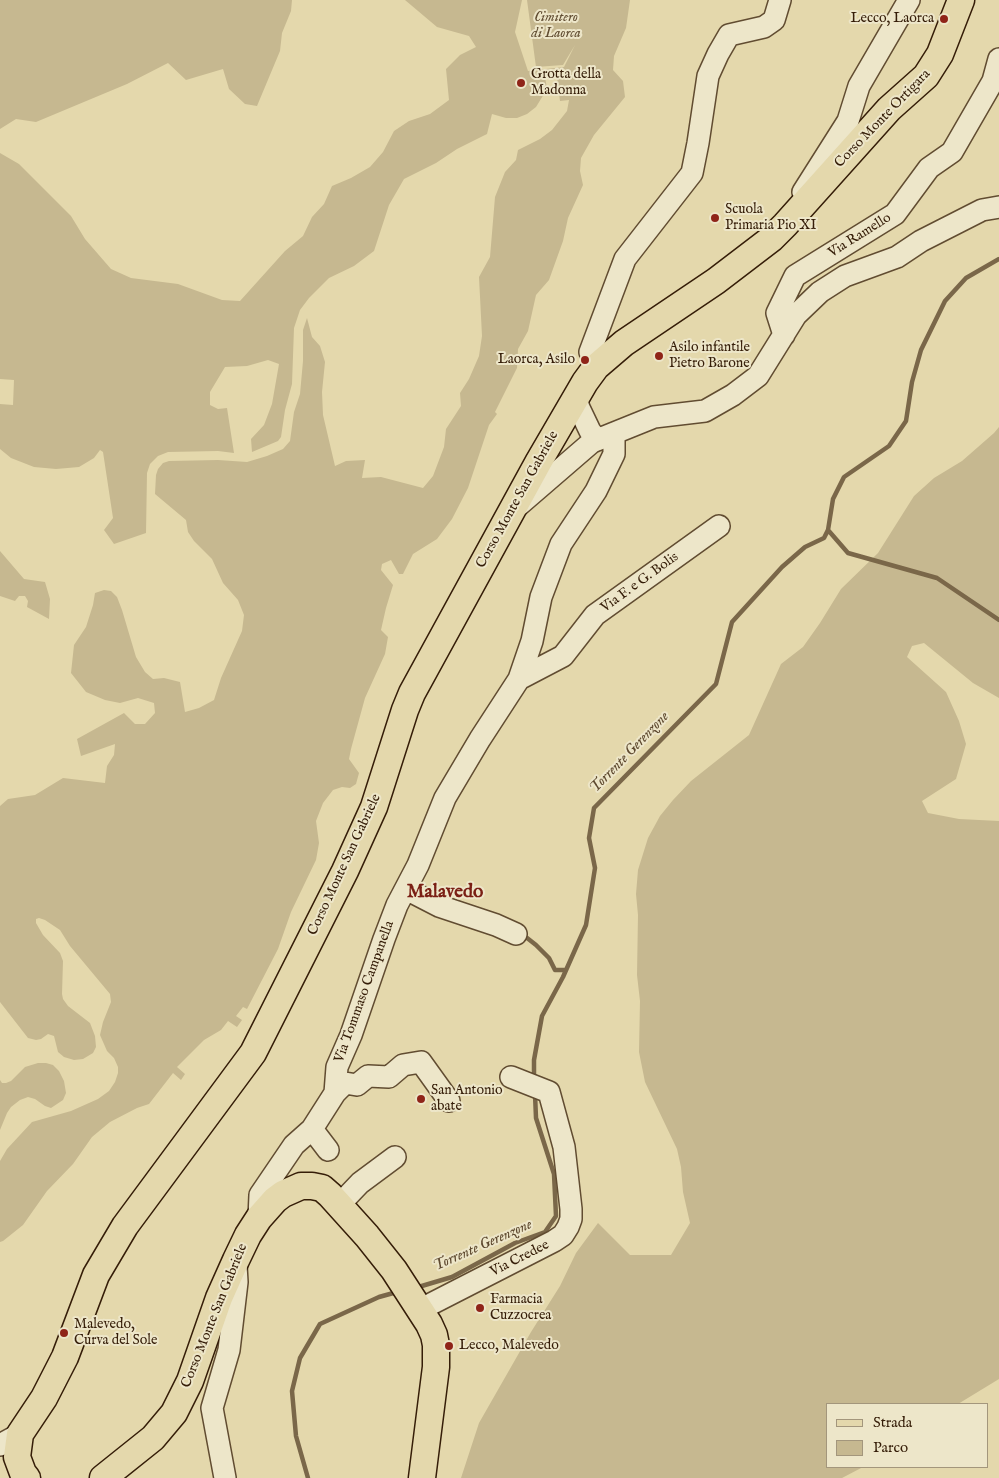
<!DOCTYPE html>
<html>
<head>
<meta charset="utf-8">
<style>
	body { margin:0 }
	#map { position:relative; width:999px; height:1478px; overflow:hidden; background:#e4d8ac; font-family:"IM FELL English",serif }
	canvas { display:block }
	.legend { position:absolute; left:826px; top:1403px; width:162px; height:65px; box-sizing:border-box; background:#ede6c9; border:1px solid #a3967c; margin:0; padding:6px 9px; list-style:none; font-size:15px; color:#351d08 }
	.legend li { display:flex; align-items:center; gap:10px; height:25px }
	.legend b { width:25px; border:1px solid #a3967c }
</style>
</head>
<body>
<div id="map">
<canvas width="999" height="1478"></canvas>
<ul class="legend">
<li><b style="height:6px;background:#e4d8ac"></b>Strada</li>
<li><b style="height:14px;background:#c6b890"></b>Parco</li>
</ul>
</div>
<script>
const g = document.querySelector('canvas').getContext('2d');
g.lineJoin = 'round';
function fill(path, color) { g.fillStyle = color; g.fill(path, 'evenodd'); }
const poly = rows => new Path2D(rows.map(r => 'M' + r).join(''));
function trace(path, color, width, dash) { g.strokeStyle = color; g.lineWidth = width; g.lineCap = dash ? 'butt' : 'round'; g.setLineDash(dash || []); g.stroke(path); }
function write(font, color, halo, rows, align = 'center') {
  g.font = font + ' "IM FELL English",serif'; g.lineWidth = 4; g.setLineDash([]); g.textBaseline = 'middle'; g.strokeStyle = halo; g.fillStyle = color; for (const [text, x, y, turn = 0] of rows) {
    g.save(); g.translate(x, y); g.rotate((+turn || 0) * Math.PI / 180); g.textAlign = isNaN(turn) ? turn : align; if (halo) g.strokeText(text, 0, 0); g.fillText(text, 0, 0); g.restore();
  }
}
const green = poly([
	[0,0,292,0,291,11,282,33,280,51,257,106,245,104,229,89,223,69,186,80,168,63,127,84,36,122,16,119,0,129],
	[405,0,522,0,515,32,528,71,564,67,575,45,563,65,536,67,527,0,630,0,626,28,614,56,613,70,623,81,625,97,594,135,581,158,580,171,583,185,568,218,563,241,549,280,536,295,528,331,518,349,517,368,495,412,497,414,489,425,468,488,452,519,437,539,413,554,403,574,399,574,391,560,382,564,381,570,393,585,386,608,381,630,388,637,385,654,365,698,351,749,349,759,359,773,356,784,350,788,342,787,333,790,323,803,316,821,319,843,316,860,291,912,278,949,247,1009,243,1007,236,1016,242,1020,237,1027,228,1021,221,1030,204,1040,177,1067,185,1074,181,1080,173,1073,149,1104,137,1108,110,1122,92,1137,73,1164,47,1191,23,1225,3,1241,0,1242,0,1161,7,1149,32,1122,71,1111,98,1099,109,1091,115,1082,118,1073,118,1067,114,1058,107,1051,100,1035,103,1022,111,1002,110,994,70,946,60,930,45,920,39,918,36,919,36,923,43,935,60,953,63,961,62,994,63,999,68,1006,90,1023,95,1036,96,1047,93,1053,83,1059,74,1060,64,1057,58,1052,54,1036,48,1034,41,1039,36,1040,28,1038,0,1002,0,806,8,799,35,795,63,778,105,783,107,766,114,755,115,744,81,756,77,739,124,713,135,724,145,724,155,713,154,703,138,698,120,703,105,700,86,692,71,673,74,645,86,627,93,605,95,593,104,590,111,591,117,597,122,610,136,657,145,672,153,679,164,678,180,682,185,712,199,708,214,700,221,678,242,631,244,615,238,600,223,583,212,559,194,541,188,532,186,520,155,494,156,475,158,469,163,463,169,461,218,460,247,462,267,456,283,449,290,441,294,412,300,394,303,361,303,330,307,318,312,337,320,346,325,362,322,392,323,415,335,466,346,461,365,460,362,478,381,477,423,488,433,476,444,447,446,429,461,406,460,393,469,379,479,356,482,336,479,277,490,257,495,197,505,172,516,160,518,150,540,139,552,130,567,111,569,100,560,101,556,69,544,70,547,89,536,107,527,114,517,118,506,118,492,114,487,134,457,149,436,163,404,179,389,205,374,251,354,266,329,278,309,298,300,310,294,328,292,384,285,410,281,437,278,441,252,452,251,439,264,425,272,404,279,364,268,360,247,366,225,367,210,392,210,405,218,409,227,408,234,453,218,451,168,452,158,456,150,464,147,473,146,533,114,544,104,530,113,518,103,452,100,450,94,458,79,467,56,469,34,467,11,458,0,449,0,404,13,405,14,380,0,379,0,153,19,164,71,216,85,239,111,269,131,278,178,284,222,300,240,301,285,251,303,236,312,217,324,204,332,186,351,178,370,167,383,152,394,131,409,121,430,114,449,100,446,69,460,55,476,47,469,36,437,27],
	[999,427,999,698,973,683,924,643,912,646,907,657,946,692,959,721,966,744,956,779,922,801,928,813,959,819,999,821,999,1379,958,1404,828,1404,828,1467,863,1467,842,1478,461,1478,479,1423,531,1332,560,1286,576,1253,598,1223,630,1255,671,1255,690,1223,683,1192,681,1167,677,1149,645,1082,639,1052,640,1001,637,975,638,915,636,894,638,870,648,838,660,816,673,800,691,781,749,735,781,664,803,647,820,623,841,589,878,553,914,496,934,478,962,461,994,433],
	[0,551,24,579,45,582,50,599,49,619,27,607,28,601,25,596,19,596,15,601,0,596],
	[38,1063,46,1063,53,1065,59,1071,64,1081,66,1093,63,1100,51,1108,45,1106,35,1099,28,1097,20,1100,11,1107,7,1113,0,1130,0,1080,2,1083,6,1083,11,1081,25,1067]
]);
const stream = poly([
	[828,530,848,553,937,578,999,620],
	[522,934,536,945,549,958,555,970,566,970],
	[534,1081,534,1060,542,1016,563,977,586,925,595,868,589,838,594,808,716,684,732,622,782,567,805,547,824,538,828,530,833,499,844,477,889,446,906,421,912,382,921,350,945,301,966,278,999,259],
	[415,1288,452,1277,515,1243,545,1232,556,1216,554,1174,536,1118,535,1094],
	[308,1478,296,1436,292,1391,300,1358,320,1324,379,1297,397,1292]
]);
const minor = poly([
	[803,192,848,121,859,86,909,0],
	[784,335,777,313,795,276,895,214,929,168,952,152,993,81,999,59],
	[596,367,590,352,625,259,692,173,698,143,708,76,718,54,729,35,764,27,774,20,780,0],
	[576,397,579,408,590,431,597,440],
	[519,505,592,442,654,417,705,411,733,395,758,376,796,315,820,292,845,276,897,257,921,241,982,210,999,207],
	[519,679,563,656,595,615,719,526],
	[406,889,439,906,496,925,516,934],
	[335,1093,345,1083,357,1085,368,1076,389,1077,403,1065,421,1062,449,1101],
	[312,1129,328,1150],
	[339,1205,360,1183,395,1157],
	[259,1218,260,1195,294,1145,312,1129,335,1093,337,1067,351,1035,384,939,397,905,418,865,445,798,480,739,519,679,532,641,541,597,561,544,596,491,614,454,614,434],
	[419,1308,429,1305,554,1241,563,1235,568,1227,571,1219,571,1209,564,1147,549,1092,511,1077],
	[0,1445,20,1434],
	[225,1478,212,1408,229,1350,237,1282,236,1265]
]);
const major = poly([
	[27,1478,23,1473,17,1457,20,1434,44,1398,65,1357,96,1275,125,1226,253,1053,345,871,374,807,405,710,412,693,539,461,585,382,596,367,624,343,716,281,771,239,785,225,889,109,926,76,940,54,961,0],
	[103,1478,153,1438,174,1413,190,1381,219,1298,236,1260,248,1235,259,1218,275,1200,283,1194,301,1186,312,1186,322,1188,330,1195,367,1236,394,1270,429,1324,434,1335,436,1345,436,1367,422,1478]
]);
const markers = [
	[944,19,5,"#8f2418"],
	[521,83,5,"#8f2418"],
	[715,218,5,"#8f2418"],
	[659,356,5,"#8f2418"],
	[585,360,5,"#8f2418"],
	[421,1099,5,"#8f2418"],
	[480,1308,5,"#8f2418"],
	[64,1333,5,"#8f2418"],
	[449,1346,5,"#8f2418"]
];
const parkNames = [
	["Cimitero",556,18],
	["di Laorca",556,34]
];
const poiNames = [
	["Lecco, Laorca",934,19,"right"],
	["Grotta della",531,75],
	["Madonna",531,91],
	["Scuola",725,210],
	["Primaria Pio XI",725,226],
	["Asilo infantile",669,348],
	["Pietro Barone",669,364],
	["Laorca, Asilo",575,360,"right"],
	["San Antonio",431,1091],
	["abate",431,1107],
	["Farmacia",490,1300],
	["Cuzzocrea",490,1316],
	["Malevedo,",74,1325],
	["Curva del Sole",74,1341],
	["Lecco, Malevedo",459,1346]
];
const streetNames = [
	["Corso Monte Ortigara",883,119,-46],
	["Via Ramello",860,236,-32],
	["Corso Monte San Gabriele",518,500,-61],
	["Via F. e G. Bolis",640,583,-36],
	["Corso Monte San Gabriele",345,865,-65],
	["Via Tommaso Campanella",365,992,-70],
	["Via Credee",520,1259,-27],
	["Corso Monte San Gabriele",215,1316,-68]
];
const waterNames = [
	["Torrente Gerenzone",630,753,-46],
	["Torrente Gerenzone",483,1246,-24]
];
const districtNames = [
	["Malavedo",445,893]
];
fill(green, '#c6b890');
trace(stream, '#7a6749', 4.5);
trace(minor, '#614c31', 24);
trace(major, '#351d08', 29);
trace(minor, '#ede6c9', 21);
trace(major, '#e4d8ac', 26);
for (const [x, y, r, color] of markers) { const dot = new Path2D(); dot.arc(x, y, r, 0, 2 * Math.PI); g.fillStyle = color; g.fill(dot); trace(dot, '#ede6c9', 2); }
write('italic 14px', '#604c31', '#ede6c9', parkNames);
write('14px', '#351d08', '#ede6c9', poiNames, 'left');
write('14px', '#351d08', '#ede6c9', streetNames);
write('italic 15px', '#5d482e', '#ede6c9', waterNames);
write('bold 19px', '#7a1f14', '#ede6c9', districtNames);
</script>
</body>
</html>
